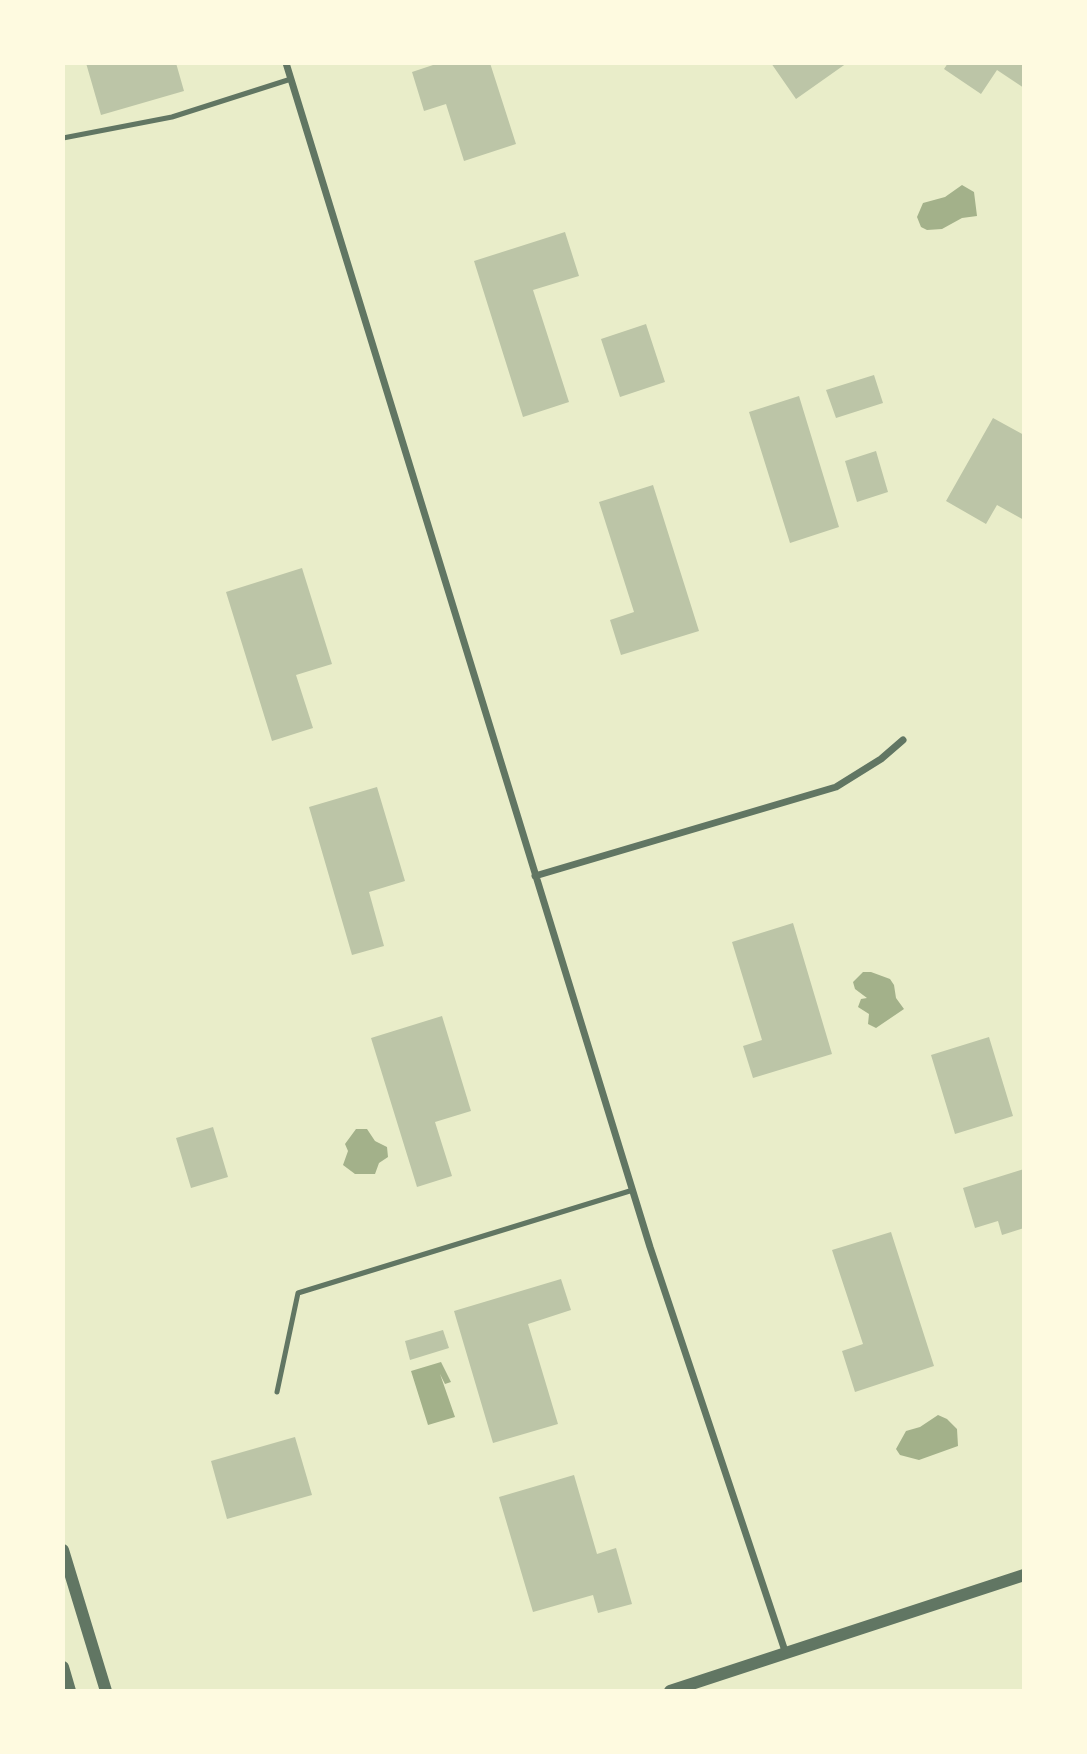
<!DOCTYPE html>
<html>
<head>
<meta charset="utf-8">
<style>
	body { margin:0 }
	#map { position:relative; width:1087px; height:1754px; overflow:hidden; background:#e9edc9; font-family:"Roboto Serif",serif }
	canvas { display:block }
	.frame { position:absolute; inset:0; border:65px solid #fefae0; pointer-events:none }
</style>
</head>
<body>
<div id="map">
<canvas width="1087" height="1754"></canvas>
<div class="frame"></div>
</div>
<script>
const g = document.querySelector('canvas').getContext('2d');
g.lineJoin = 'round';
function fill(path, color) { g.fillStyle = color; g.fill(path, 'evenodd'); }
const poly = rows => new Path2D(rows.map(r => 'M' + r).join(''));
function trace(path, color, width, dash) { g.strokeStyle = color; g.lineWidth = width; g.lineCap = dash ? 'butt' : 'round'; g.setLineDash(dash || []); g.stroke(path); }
const water = poly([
	[962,185,974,192,977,216,962,218,942,229,927,230,921,227,917,217,923,203,945,197],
	[863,972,871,972,890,979,894,985,896,998,904,1009,876,1028,868,1024,869,1014,858,1007,861,999,867,998,855,989,853,982],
	[356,1129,367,1129,375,1141,387,1147,388,1157,379,1163,375,1174,355,1174,343,1165,348,1151,345,1144],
	[441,1362,451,1382,445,1384,440,1374,455,1417,428,1425,411,1371],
	[938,1415,947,1419,957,1429,958,1446,919,1460,900,1455,896,1449,906,1431,920,1427]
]);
const building = poly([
	[86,63,176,63,184,91,101,115],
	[439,63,490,63,516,144,464,161,446,104,424,111,412,72],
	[771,63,847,63,796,99],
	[948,63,1024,63,1024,88,997,70,981,94,944,69],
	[565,232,579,276,533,290,569,402,523,417,474,261],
	[646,324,665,382,620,397,601,339],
	[874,375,883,403,836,418,826,390],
	[799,396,839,527,790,543,749,412],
	[993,418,1024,435,1024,520,997,505,986,524,946,501],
	[876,451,888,492,857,502,845,461],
	[653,485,699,631,621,655,610,620,634,612,599,502],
	[302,568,332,664,296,675,313,728,272,741,226,592],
	[377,787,405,881,369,892,384,946,352,955,309,807],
	[793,923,832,1054,753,1078,743,1046,762,1040,732,942],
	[442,1016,471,1111,435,1122,452,1176,417,1187,371,1038],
	[989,1037,1013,1116,955,1134,931,1055],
	[213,1127,228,1177,191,1188,176,1138],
	[1024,1169,1024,1228,1002,1235,998,1221,975,1228,963,1188],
	[891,1232,934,1366,855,1392,842,1351,863,1344,832,1250],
	[561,1279,571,1310,528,1324,558,1424,493,1443,454,1311],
	[443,1330,449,1348,410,1360,405,1341],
	[295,1437,312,1495,227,1519,211,1461],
	[574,1475,597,1554,616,1548,632,1604,598,1613,593,1595,533,1612,499,1497]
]);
const service = poly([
	[63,138,172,117,291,79],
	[277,1392,298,1293,633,1190]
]);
const minor = poly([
	[286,63,650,1247,786,1654],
	[535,876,836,787,881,759,903,740]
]);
const tertiary = poly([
	[63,1550,106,1691],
	[63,1667,70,1691],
	[670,1691,1024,1575]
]);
fill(water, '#a3b18a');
fill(building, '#bcc5a7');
trace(service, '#617663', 5);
trace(minor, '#617663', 7);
trace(tertiary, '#617663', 12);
</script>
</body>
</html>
